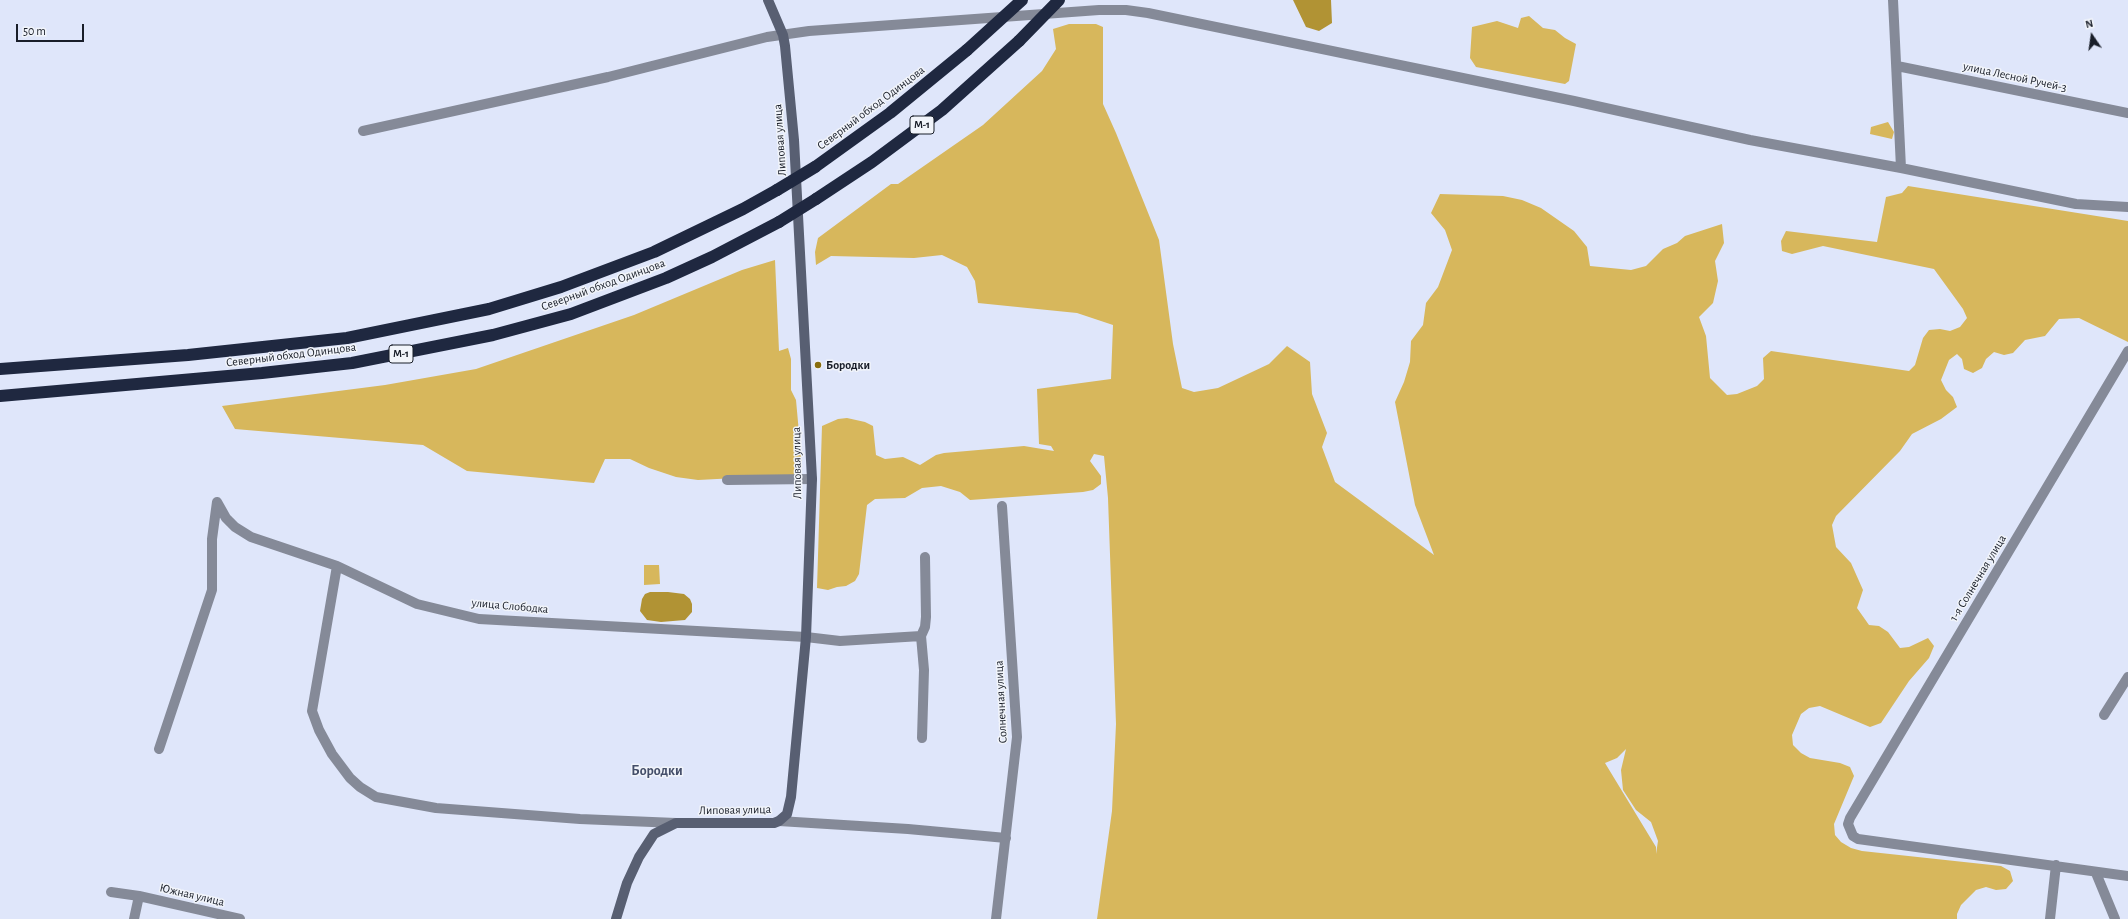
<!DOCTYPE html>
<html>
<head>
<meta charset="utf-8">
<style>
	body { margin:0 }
	#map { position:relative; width:2128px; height:919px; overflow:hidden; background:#dfe6fa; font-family:"Alegreya Sans",sans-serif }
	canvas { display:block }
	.north { position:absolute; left:2072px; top:16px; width:40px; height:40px; -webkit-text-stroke:3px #f1f4fa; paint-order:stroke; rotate:347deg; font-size:11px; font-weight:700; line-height:16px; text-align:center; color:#191e29 }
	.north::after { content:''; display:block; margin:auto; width:14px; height:18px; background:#191e29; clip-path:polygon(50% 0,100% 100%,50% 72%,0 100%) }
	.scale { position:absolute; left:16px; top:24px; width:68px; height:18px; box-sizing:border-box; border:2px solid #191e29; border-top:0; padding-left:5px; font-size:12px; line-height:14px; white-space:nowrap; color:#191e29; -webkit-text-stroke:3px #f1f4fa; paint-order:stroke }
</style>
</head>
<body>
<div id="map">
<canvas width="2128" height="919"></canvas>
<div class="north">N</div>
<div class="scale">50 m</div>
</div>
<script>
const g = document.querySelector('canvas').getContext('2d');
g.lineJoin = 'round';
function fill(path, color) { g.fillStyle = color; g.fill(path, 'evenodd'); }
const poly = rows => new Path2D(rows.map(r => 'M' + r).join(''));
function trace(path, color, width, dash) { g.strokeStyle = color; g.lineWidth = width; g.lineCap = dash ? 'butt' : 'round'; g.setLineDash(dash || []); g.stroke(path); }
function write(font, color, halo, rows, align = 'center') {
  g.font = font + ' "Alegreya Sans",sans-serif'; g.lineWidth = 3; g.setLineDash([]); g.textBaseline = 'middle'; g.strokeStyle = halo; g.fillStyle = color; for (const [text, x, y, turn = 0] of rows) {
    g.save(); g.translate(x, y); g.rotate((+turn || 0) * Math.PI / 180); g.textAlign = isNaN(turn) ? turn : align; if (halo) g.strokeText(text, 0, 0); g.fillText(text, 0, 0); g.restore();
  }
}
const green = poly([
	[1529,16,1543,28,1555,30,1565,38,1576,44,1569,81,1565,84,1476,67,1470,58,1472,27,1497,21,1518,28,1521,18],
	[1069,24,1096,24,1103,27,1103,104,1116,133,1159,240,1173,344,1182,388,1194,392,1218,388,1269,364,1287,346,1310,362,1312,394,1327,433,1322,447,1335,482,1434,555,1415,505,1395,402,1404,382,1410,362,1411,341,1423,325,1426,303,1438,287,1452,250,1445,230,1431,213,1440,194,1503,196,1522,200,1541,208,1574,231,1587,247,1590,266,1631,270,1646,266,1663,249,1677,243,1685,236,1722,224,1724,243,1715,261,1718,281,1713,303,1699,317,1706,336,1710,378,1727,395,1737,394,1757,386,1764,379,1763,358,1771,351,1909,371,1915,365,1923,338,1929,330,1940,329,1950,331,1960,327,1967,318,1963,309,1934,269,1823,246,1792,254,1782,251,1781,241,1786,231,1877,242,1886,197,1902,193,1908,186,2128,221,2128,342,2079,318,2059,319,2045,336,2025,340,2013,353,2004,355,1994,352,1986,359,1982,368,1973,373,1964,369,1962,359,1957,354,1949,360,1941,380,1946,390,1953,397,1957,407,1941,419,1912,434,1900,451,1836,516,1832,525,1836,547,1851,563,1863,590,1857,608,1869,625,1879,626,1888,632,1900,648,1909,647,1928,638,1934,646,1929,658,1909,681,1881,723,1870,727,1820,706,1809,708,1801,714,1792,735,1793,745,1801,753,1810,758,1840,763,1850,767,1854,776,1834,824,1835,835,1841,842,1851,848,1862,851,2001,866,2010,871,2013,881,2006,889,1996,890,1986,887,1976,890,1961,905,1957,914,1957,919,1097,919,1112,811,1116,724,1108,498,1104,456,1094,454,1090,461,1101,476,1101,484,1093,490,1083,492,970,500,960,492,941,486,922,488,905,498,875,499,867,505,859,574,855,581,846,586,837,587,828,590,817,588,822,426,838,419,847,418,865,422,873,426,876,455,885,459,903,457,920,465,936,455,944,453,1024,446,1054,451,1051,446,1039,444,1037,389,1111,379,1113,325,1077,313,978,303,975,281,967,267,942,255,914,258,831,256,816,265,815,252,818,238,891,184,898,184,983,125,1042,71,1056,49,1053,29],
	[1626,749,1621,770,1623,790,1636,810,1651,822,1658,841,1656,854,1656,847,1605,763,1617,758],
	[1888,122,1894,132,1892,139,1870,134,1871,127],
	[775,260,779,351,788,348,791,359,791,390,796,400,802,466,799,472,793,475,698,480,676,477,649,468,630,459,605,459,594,483,467,471,423,445,235,429,222,406,385,385,476,369,634,315,742,270],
	[644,565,659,565,660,584,644,585]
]);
const water = poly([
	[1293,0,1331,0,1332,23,1319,31,1306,27],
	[650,592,668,592,684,594,690,599,692,604,692,612,685,620,661,622,647,620,640,611,642,599,645,594]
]);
const street = poly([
	[1893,0,1901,168],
	[1897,66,2128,113],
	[363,131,608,77,767,37,809,31,1099,10,1126,10,1148,13,1574,101,1750,140,1901,168,2076,204,2128,207],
	[2128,351,1850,818,1848,824,1853,836,1858,839,2128,876],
	[727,480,812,479],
	[217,502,226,518,235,527,251,537,337,566,417,604,479,619,806,637,840,641,921,636],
	[337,566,312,711,319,730,332,754,350,778,360,787,376,797,436,808,580,819,676,823],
	[2104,715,2128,677],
	[922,738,924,670,921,636,925,627,926,617,925,557],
	[159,749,212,590,212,539,217,502],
	[779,821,908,829,1006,838],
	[2096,873,2115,919],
	[111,892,139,896,240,919],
	[134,919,139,896],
	[996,919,1017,737,1002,506],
	[2050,919,2056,865]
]);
const secondary = poly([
	[616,919,627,883,639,857,654,834,676,823,774,823,779,821,787,814,791,797,806,637,812,479,794,140,785,46,783,35,768,0]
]);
const highway = poly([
	[815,167,890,113,967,50],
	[816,199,872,162,942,110,1019,41],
	[0,369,188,355,347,338,489,309,561,287,654,252,743,209,777,190],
	[0,396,262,373,352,363,493,335,571,314,666,278,712,257,779,222]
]);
const highwayBridge = poly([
	[1019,41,1059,0],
	[967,50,1022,0],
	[777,190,815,167],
	[779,222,816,199]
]);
const markers = [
	[818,365,4,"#896e0e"]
];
const shields = [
	[922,125,24],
	[401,354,24]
];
const shieldNames = [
	["М-1",922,125],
	["М-1",401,354]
];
const streetNames = [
	["улица Лесной Ручей-3",2015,77,12],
	["Северный обход Одинцова",871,108,-37],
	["Липовая улица",780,140,-94],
	["Северный обход Одинцова",603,285,-20],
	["Северный обход Одинцова",291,355,-7],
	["Липовая улица",797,463,-91],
	["1-я Солнечная улица",1978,578,-59],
	["улица Слободка",510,606,5],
	["Солнечная улица",1001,702,-93],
	["Липовая улица",735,810,-1],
	["Южная улица",192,895,13]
];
const poiNames = [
	["Бородки",826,365]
];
const quarterNames = [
	["Бородки",657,771]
];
fill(green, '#d7b75c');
fill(water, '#b19334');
trace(street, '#858a98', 10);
trace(secondary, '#585f72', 10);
trace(highway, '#1f2840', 12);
trace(highwayBridge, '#1f2840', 12);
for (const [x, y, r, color] of markers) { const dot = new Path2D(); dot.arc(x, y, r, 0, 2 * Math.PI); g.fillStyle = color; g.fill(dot); trace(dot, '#f1f4fa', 1.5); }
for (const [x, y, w] of shields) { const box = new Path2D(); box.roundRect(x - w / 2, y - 9, w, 18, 3); g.fillStyle = '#f1f4fa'; g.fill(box); trace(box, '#191e29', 1); }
write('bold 11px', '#191e29', null, shieldNames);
write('12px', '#191e29', '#f1f4fa', streetNames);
write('bold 12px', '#191e29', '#f1f4fa', poiNames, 'left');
write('bold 14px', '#444e69', '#f1f4fa', quarterNames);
</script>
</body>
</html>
